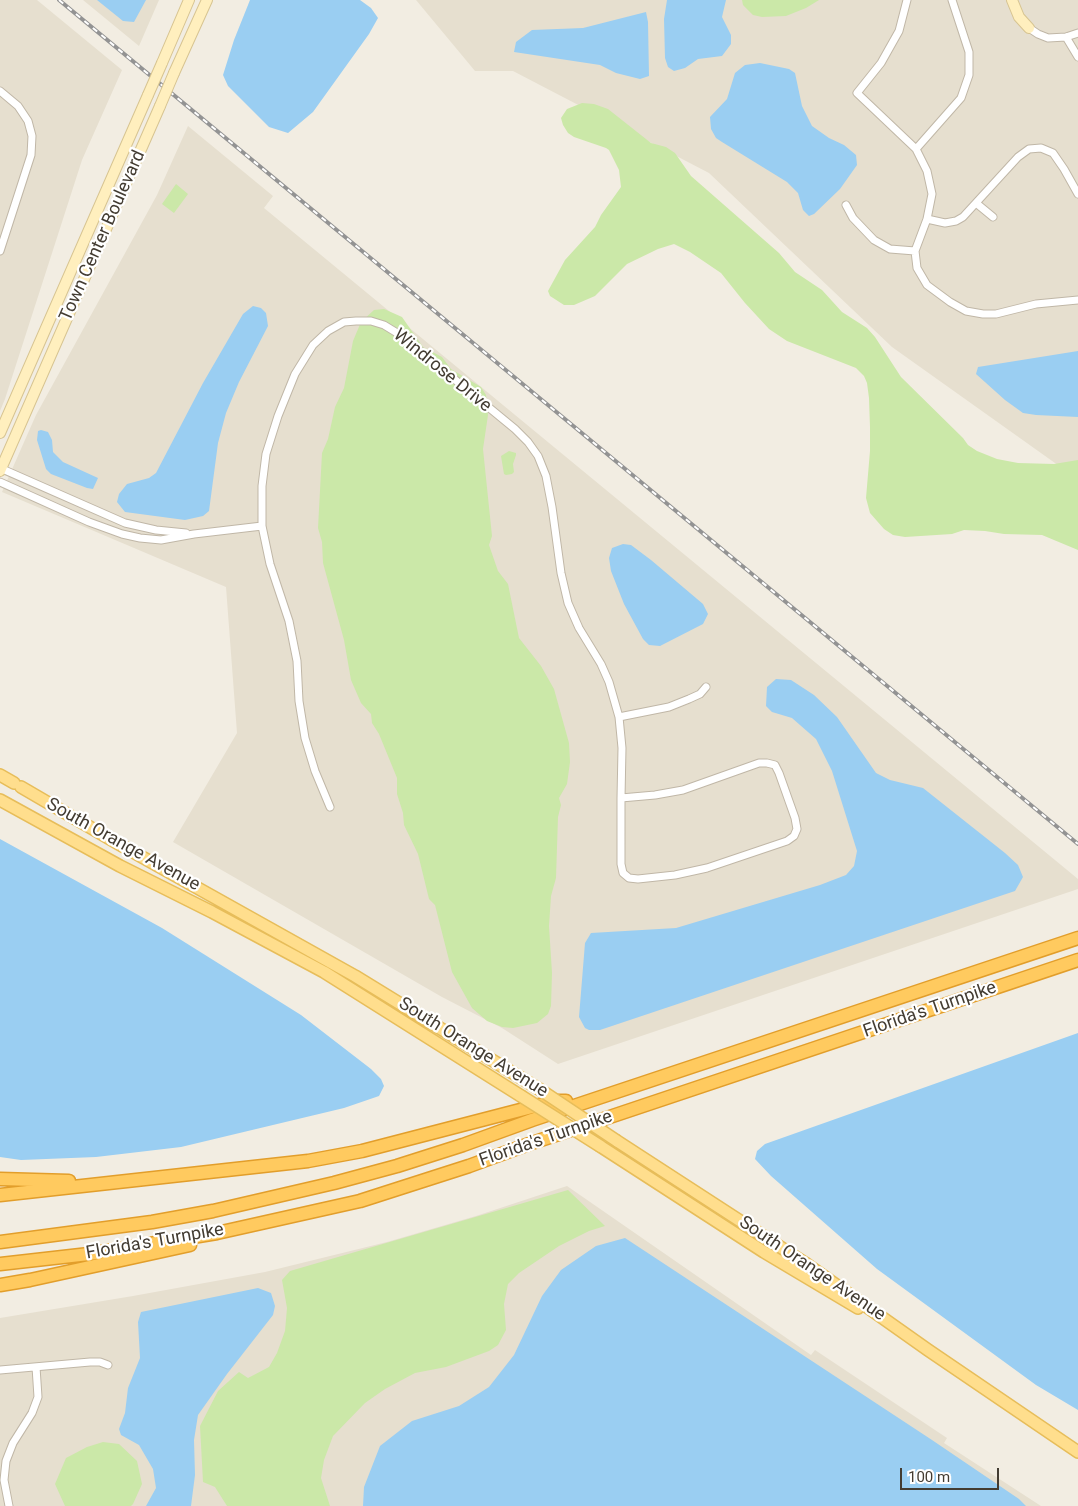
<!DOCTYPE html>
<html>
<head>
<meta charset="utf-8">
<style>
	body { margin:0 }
	#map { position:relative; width:1078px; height:1506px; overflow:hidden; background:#f2ede2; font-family:Roboto,sans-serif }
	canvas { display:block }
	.scale { position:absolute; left:900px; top:1468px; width:99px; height:22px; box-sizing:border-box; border:2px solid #433c32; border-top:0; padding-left:6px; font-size:15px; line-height:18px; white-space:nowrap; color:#433c32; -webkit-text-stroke:4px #fff; paint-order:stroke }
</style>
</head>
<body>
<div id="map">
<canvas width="1078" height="1506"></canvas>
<div class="scale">100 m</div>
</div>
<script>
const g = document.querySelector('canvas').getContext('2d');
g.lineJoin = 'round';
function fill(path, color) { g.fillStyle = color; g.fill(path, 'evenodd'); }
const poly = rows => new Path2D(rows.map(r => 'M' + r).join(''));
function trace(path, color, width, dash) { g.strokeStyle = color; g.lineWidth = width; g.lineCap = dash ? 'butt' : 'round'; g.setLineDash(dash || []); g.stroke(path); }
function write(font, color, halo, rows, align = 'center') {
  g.font = font + ' Roboto,sans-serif'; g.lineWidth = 4.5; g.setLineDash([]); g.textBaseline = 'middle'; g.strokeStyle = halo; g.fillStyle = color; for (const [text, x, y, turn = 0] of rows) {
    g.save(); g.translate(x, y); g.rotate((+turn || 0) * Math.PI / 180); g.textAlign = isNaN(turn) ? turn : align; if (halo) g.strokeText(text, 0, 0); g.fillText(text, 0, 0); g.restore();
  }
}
const residential = poly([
	[0,0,37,0,122,70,82,160,5,399,0,411],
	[83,0,159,0,139,46],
	[416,0,1078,0,1078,466,1062,468,892,347,709,173,513,71,475,71],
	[188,126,273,196,264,208,1078,879,1078,889,558,1064,502,1028,442,997,173,842,237,733,226,587,2,492,36,415,157,195],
	[567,1186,811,1355,815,1350,947,1438,944,1443,1041,1506,0,1506,0,1318,133,1296,265,1272,387,1242,476,1216]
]);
const green = poly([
	[742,0,819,0,806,8,786,16,762,17,753,15,743,5],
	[582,103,594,104,608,109,651,143,666,147,675,153,691,176,779,253,795,272,822,290,842,312,867,328,875,337,901,377,963,438,968,445,977,451,997,459,1018,463,1054,464,1078,460,1078,550,1042,535,1004,534,985,531,964,530,952,534,905,537,893,535,884,529,870,513,866,498,870,451,870,427,869,398,867,383,864,376,856,368,787,341,769,329,745,303,721,273,690,252,674,244,658,249,627,264,595,296,574,305,564,305,550,296,548,291,565,260,595,227,601,215,621,187,619,170,609,150,606,148,574,137,568,133,563,125,561,118,567,109],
	[176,184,188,194,174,213,162,204],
	[384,309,402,317,423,347,442,357,451,369,481,387,486,395,488,415,483,449,492,536,489,545,498,571,508,584,519,638,541,666,554,689,569,743,570,762,567,784,559,798,561,805,558,817,556,878,551,896,549,926,552,973,551,1006,548,1014,537,1023,513,1028,502,1027,487,1021,472,1008,452,972,435,905,429,899,418,854,404,825,403,813,397,794,397,778,379,734,372,723,371,714,361,703,351,680,344,640,323,563,322,542,318,528,322,453,328,439,335,407,344,388,353,341,361,322,374,310],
	[509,451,516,453,516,455,513,464,514,472,512,474,506,475,504,474,501,456],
	[568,1190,605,1226,589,1231,559,1246,519,1273,508,1284,504,1304,506,1330,498,1345,489,1351,446,1367,415,1373,385,1389,365,1403,333,1436,324,1460,321,1478,330,1506,227,1506,215,1487,203,1482,200,1426,218,1391,239,1372,248,1378,269,1367,277,1353,285,1331,287,1308,282,1280,290,1271],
	[103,1442,119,1444,137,1461,142,1484,133,1504,131,1506,65,1506,55,1484,66,1458,87,1447]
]);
const water = poly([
	[97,0,146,0,134,22,123,21],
	[250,0,360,0,371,8,378,18,369,34,313,112,288,133,269,127,228,86,223,75,234,40],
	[667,0,726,0,722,17,731,35,731,44,722,56,698,59,685,68,674,71,668,67,665,58,664,19],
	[646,12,648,22,649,76,640,79,616,73,600,65,514,52,516,42,532,30,583,28],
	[760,63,789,69,795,73,802,106,812,126,829,138,844,145,856,155,857,165,840,189,814,214,809,216,803,210,798,193,787,182,722,142,716,138,711,129,710,117,727,99,735,73,745,65],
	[253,306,261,308,266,313,268,326,239,382,226,413,218,443,209,511,203,516,185,520,125,512,117,502,119,494,127,484,149,478,156,473,203,383,243,314],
	[1078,351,1078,417,1036,415,1023,413,1005,400,976,374,978,367],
	[41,430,48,432,52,440,53,452,63,462,98,478,93,489,87,488,51,474,46,469,37,440,38,431],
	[623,544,631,545,651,560,703,604,708,614,703,624,660,646,649,645,643,639,624,604,611,571,609,558,612,548],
	[776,679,791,680,814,695,837,717,876,773,890,780,923,788,1005,853,1018,865,1023,877,1015,891,600,1030,589,1030,585,1028,579,1017,585,943,591,933,676,928,820,885,846,875,854,866,857,851,832,771,816,739,792,718,772,712,766,706,767,687],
	[0,839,162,928,301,1015,371,1069,381,1079,384,1086,379,1096,344,1108,181,1147,96,1157,21,1160,0,1157],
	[1078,1033,1078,1410,1036,1385,877,1269,771,1176,755,1159,757,1151,765,1144],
	[625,1238,932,1440,1019,1499,1026,1506,363,1506,364,1487,380,1446,412,1421,459,1406,489,1387,514,1355,542,1296,561,1270,596,1246],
	[258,1288,271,1293,275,1306,273,1315,227,1374,198,1415,194,1440,195,1475,191,1506,146,1506,156,1488,153,1469,139,1445,121,1435,119,1429,125,1413,128,1388,140,1358,138,1322,141,1312]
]);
const street = poly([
	[907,0,899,31,881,63,857,93,916,149,927,171,932,194,927,219,915,251,917,268,927,285,950,302,966,311,983,314,996,314,1036,304,1078,300],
	[1029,28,1038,34,1048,38,1066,37,1078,33],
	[1066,37,1078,57],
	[0,91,18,106,28,121,32,136,31,155,0,251],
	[916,149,961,98,969,75,969,52,952,0],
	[976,203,993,217],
	[846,205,853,218,874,240,890,249,915,251],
	[927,219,945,223,956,221,963,217,1018,157,1029,149,1041,148,1053,153,1064,169,1078,194],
	[0,468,125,523,156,530,186,533],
	[0,482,89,522,122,534,140,538,161,540,194,534,262,526],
	[619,717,669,707,689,699,700,694,706,687],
	[330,807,315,771,305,738,299,701,297,661,289,621,270,564,262,526,262,486,266,454,278,416,295,374,313,345,328,331,344,322,356,321,371,321,384,325,402,336,515,429,528,442,538,456,546,476,552,507,561,573,568,603,579,628,601,664,609,682,619,717,622,748,621,798,621,864,623,873,629,878,638,879,675,875,707,868,787,841,794,836,797,829,795,818,779,773,775,765,767,763,759,763,683,790,655,795,621,798],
	[0,1370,90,1362,100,1362,108,1365],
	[9,1506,4,1480,6,1461,13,1443,32,1413,38,1397,36,1367]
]);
const secondary = poly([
	[1012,0,1019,17,1029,28],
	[162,63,189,0],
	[174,73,207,0],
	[0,433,148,95],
	[0,471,160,106]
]);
const primary = poly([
	[0,775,14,783],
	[21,787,117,843,355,976,539,1089],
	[0,800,120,866,212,912,324,972,521,1096],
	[617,1141,805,1263,928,1350,1078,1452],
	[600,1146,764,1252,858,1308]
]);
const highway = poly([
	[0,1179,69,1181],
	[0,1195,308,1161,362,1151,555,1101,566,1101],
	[0,1242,152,1222,213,1211,334,1183,397,1166,463,1145,532,1120,1078,938],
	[0,1264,89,1254,217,1233,360,1201,469,1166,529,1144,1078,960],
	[0,1285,30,1280,190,1245]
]);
const rail = poly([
	[59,0,1078,844]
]);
const secondaryBridge = poly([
	[148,95,162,63],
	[160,106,174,73]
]);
const primaryBridge = poly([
	[539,1089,617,1141],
	[521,1096,600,1146]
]);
const streetNames = [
	["Town Center Boulevard",103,236,-66],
	["Windrose Drive",442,371,39],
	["South Orange Avenue",123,845,29],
	["Florida's Turnpike",930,1010,-19],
	["South Orange Avenue",473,1048,32],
	["Florida's Turnpike",546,1139,-19],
	["Florida's Turnpike",155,1242,-10],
	["South Orange Avenue",812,1269,34]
];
fill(residential, '#e6dfcf');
fill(green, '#cbe8a8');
fill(water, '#9acef2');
trace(street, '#c0b7a7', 9);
trace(secondary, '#d7c491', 12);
trace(primary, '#e7bd5a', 14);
trace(highway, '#e29e2b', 15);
trace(street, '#fff', 7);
trace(secondary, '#ffefbe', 10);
trace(primary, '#ffde8d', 11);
trace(highway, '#ffca5f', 12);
trace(rail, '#939393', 4);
trace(rail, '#fff', 2, [5.5]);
trace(secondaryBridge, '#d7c491', 12, []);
trace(primaryBridge, '#e7bd5a', 14, []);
trace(secondaryBridge, '#ffefbe', 10);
trace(primaryBridge, '#ffde8d', 11);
write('18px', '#433c32', '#fff', streetNames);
</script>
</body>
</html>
